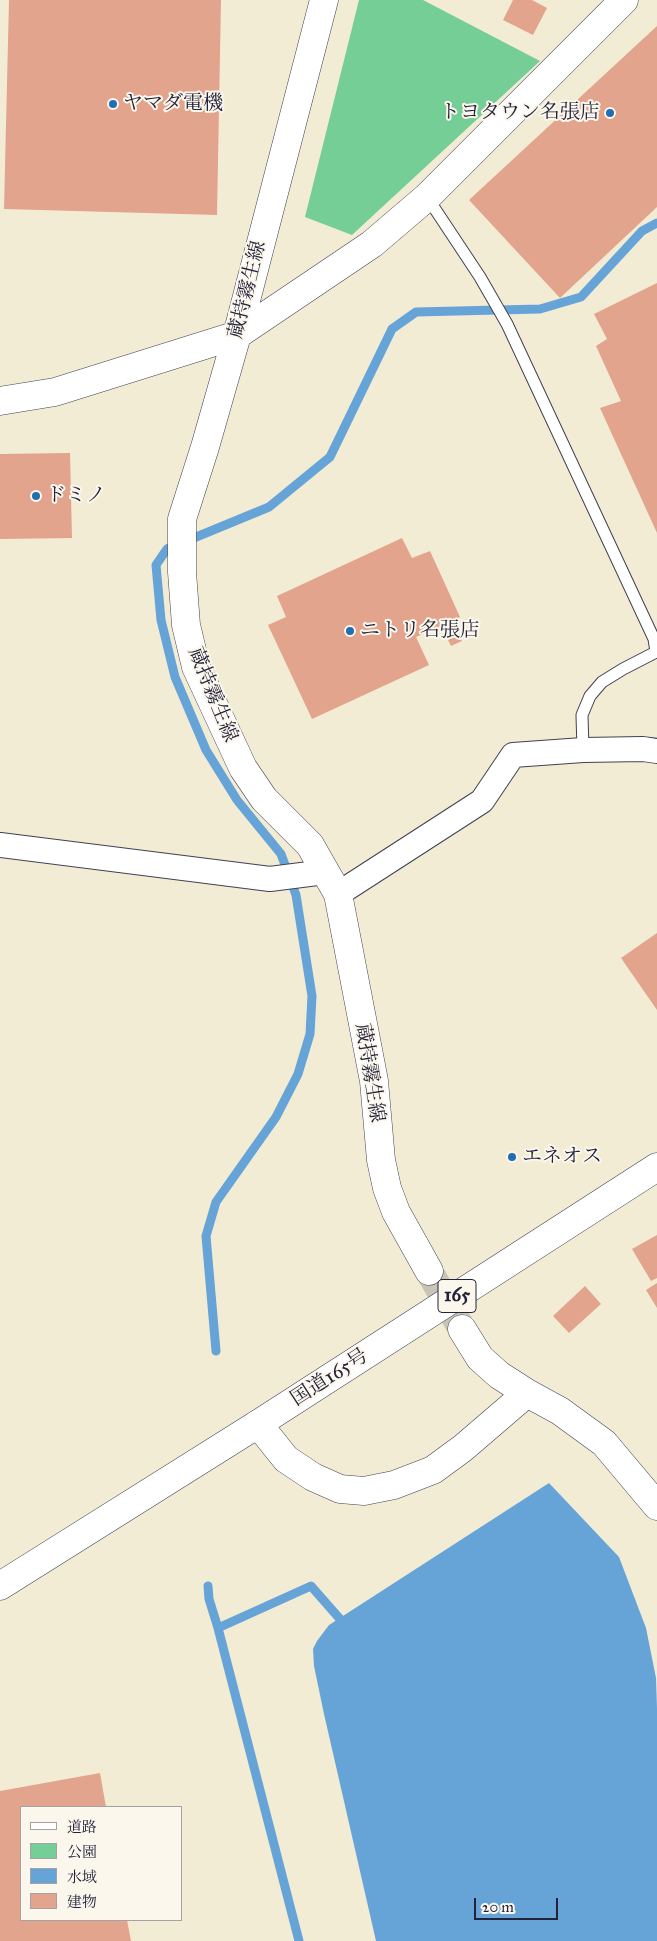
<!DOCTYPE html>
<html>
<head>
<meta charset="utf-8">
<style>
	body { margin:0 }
	#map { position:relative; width:657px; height:1941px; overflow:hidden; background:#f2ecd5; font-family:"IM FELL Great Primer","Noto Serif JP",serif }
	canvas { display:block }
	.legend { position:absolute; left:20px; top:1806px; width:162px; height:115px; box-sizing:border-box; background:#fbf7ec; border:1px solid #a4a2a5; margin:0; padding:6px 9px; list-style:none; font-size:15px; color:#22223b }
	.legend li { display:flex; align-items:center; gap:10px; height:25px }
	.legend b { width:25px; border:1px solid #a4a2a5 }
	.scale { position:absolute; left:474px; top:1898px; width:84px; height:22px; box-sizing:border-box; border:2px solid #22223b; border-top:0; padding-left:6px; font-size:15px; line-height:18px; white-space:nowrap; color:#22223b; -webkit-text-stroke:4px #fbf7ec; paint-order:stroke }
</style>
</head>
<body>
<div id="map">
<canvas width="657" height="1941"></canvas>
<ul class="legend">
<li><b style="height:6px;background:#fff"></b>道路</li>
<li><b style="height:14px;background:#74ce95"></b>公園</li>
<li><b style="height:14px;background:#66a4d8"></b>水域</li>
<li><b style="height:14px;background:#e2a48d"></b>建物</li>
</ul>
<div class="scale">20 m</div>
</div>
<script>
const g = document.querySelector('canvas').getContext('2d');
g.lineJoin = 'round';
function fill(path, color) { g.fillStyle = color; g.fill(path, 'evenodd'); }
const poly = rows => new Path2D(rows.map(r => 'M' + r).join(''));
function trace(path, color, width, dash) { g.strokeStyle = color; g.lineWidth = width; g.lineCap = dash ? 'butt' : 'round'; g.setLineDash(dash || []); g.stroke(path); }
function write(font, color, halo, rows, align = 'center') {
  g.font = font + ' "IM FELL Great Primer","Noto Serif JP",serif'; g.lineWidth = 4; g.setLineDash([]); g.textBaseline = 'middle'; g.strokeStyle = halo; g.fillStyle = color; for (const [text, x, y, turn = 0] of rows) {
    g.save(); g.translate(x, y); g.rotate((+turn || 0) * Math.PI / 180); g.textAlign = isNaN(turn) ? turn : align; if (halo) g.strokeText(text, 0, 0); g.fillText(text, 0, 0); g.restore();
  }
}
const green = poly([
	[359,0,423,0,540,61,352,235,305,217]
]);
const water = poly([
	[549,1483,619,1557,646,1628,656,1678,657,1708,657,1941,376,1941,324,1714,314,1666,313,1649,317,1641,329,1625]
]);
const stream = poly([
	[216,1351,206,1236,216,1202,276,1117,298,1074,310,1034,312,996,296,895,281,854,237,800,206,750,175,677,161,620,156,565,167,549,269,507,330,457,392,329,416,312,540,309,581,297,642,231,657,223],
	[208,1586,209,1599,218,1628,311,1586,347,1627],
	[218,1628,299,1941]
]);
const building = poly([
	[9,0,221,0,217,215,4,209],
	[513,0,532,0,547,8,533,35,503,20],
	[657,26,657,207,560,298,469,200],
	[657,283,657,533,600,408,621,401,596,346,607,339,594,314],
	[70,453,72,538,0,539,0,454],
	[402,538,412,558,430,551,460,617,452,621,462,641,451,646,441,626,416,637,429,665,312,719,268,625,286,617,277,596],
	[657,933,657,1010,621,958],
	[657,1235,657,1278,651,1281,632,1249],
	[657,1283,657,1308,646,1290],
	[585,1286,601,1304,569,1333,553,1316],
	[100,1773,106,1807,21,1807,21,1920,127,1920,131,1941,0,1941,0,1791]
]);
const secondaryTunnel = poly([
	[429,1271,462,1329]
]);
const lane = poly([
	[427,197,480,277,507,324,654,639,656,652,623,669,602,682,590,696,582,715,583,750]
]);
const street = poly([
	[0,845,270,879,325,872],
	[338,894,482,801,513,755,583,750,643,749,657,751]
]);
const secondary = poly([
	[324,0,237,335,205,447,182,519,182,572,186,625,196,667,243,768,264,799,310,845,338,894,374,1081,381,1160,387,1188,396,1212,429,1271],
	[0,401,55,392,237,335,372,244,427,197,624,0],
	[462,1329,480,1358,499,1375,527,1393,560,1411,604,1443,657,1506],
	[258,1424,286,1459,313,1477,340,1489,364,1491,394,1485,433,1470,463,1448,527,1393]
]);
const highway = poly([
	[0,1586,258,1424,657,1167]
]);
const markers = [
	[113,104,5,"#1f6fb2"],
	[610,113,5,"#1f6fb2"],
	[36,496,5,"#1f6fb2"],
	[350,631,5,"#1f6fb2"],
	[512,1157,5,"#1f6fb2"]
];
const shields = [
	[457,1296,38]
];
const shieldNames = [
	["165",457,1296]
];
const poiNames = [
	["ヤマダ電機",123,104],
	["トヨタウン名張店",600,113,"right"],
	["ドミノ",46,496],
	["ニトリ名張店",360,631],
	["エネオス",522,1157]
];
const streetNames = [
	["蔵持霧生線",248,290,-76],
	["蔵持霧生線",212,695,68],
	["蔵持霧生線",369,1073,81],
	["国道165号",330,1378,-33]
];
fill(green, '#74ce95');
fill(water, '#66a4d8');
trace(stream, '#66a4d8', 9);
fill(building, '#e2a48d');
trace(secondaryTunnel, '#c8c4b6', 28, [28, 14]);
trace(lane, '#414052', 13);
trace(street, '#414052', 26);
trace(secondary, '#414052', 29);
trace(highway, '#414052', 29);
trace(lane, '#fff', 11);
trace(street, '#fff', 24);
trace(secondary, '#fff', 28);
trace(highway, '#fff', 28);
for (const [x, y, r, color] of markers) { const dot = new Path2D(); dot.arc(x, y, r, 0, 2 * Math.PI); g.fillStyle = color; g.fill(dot); trace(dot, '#fbf7ec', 2); }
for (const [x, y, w] of shields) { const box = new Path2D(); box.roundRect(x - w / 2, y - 16.5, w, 33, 4); g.fillStyle = '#fbf7ec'; g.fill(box); trace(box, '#22223b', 1); }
write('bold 19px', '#22223b', null, shieldNames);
write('20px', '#22223b', '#fbf7ec', poiNames, 'left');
write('20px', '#22223b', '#fbf7ec', streetNames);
</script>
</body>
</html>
